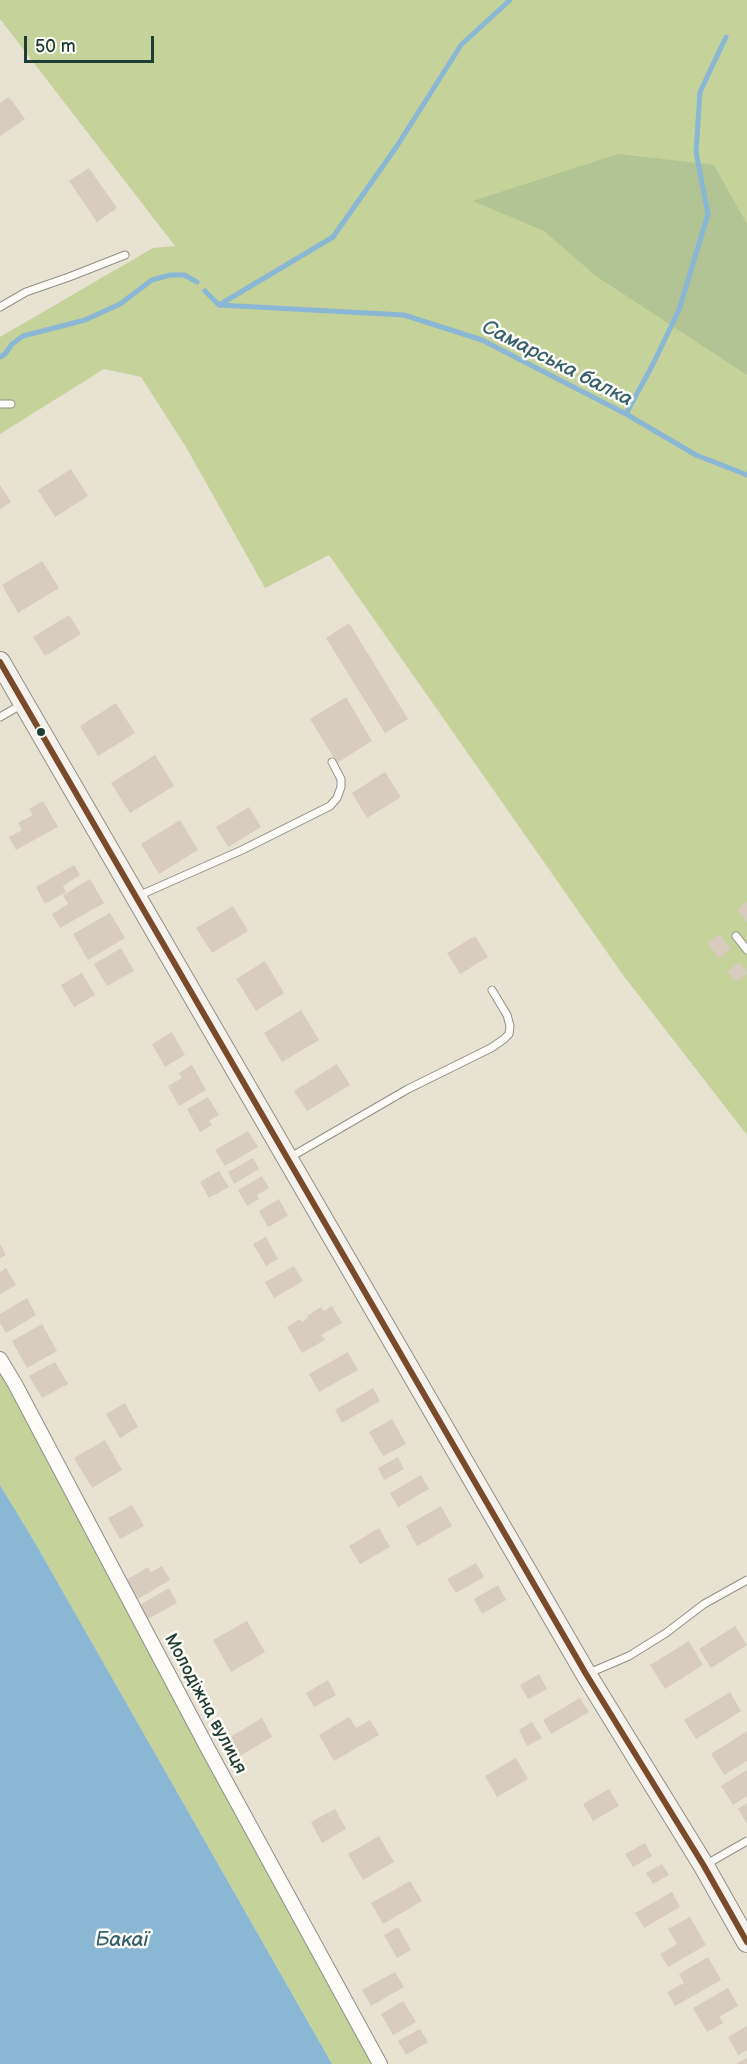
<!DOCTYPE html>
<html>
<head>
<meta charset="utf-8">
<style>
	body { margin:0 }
	#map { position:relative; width:747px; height:2064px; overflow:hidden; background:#e8e2d3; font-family:"Balsamiq Sans",sans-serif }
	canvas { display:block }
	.scale { position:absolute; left:24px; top:36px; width:130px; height:27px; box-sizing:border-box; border:3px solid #1f3d34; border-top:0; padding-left:8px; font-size:18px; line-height:21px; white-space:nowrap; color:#1f3d34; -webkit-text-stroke:4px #fdfcf7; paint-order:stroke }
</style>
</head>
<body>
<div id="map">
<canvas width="747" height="2064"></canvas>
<div class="scale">50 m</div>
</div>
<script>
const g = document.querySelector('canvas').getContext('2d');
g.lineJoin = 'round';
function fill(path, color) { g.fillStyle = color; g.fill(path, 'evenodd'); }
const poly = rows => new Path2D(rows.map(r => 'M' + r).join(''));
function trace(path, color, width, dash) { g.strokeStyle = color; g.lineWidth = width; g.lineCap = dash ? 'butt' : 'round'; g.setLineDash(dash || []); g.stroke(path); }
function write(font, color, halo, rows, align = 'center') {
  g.font = font + ' "Balsamiq Sans",sans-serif'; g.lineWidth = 5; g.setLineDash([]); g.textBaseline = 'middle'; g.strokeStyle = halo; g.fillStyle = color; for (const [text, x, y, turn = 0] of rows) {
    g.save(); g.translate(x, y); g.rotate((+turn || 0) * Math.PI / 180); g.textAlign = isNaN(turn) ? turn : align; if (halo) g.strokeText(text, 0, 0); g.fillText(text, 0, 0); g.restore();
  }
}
const green = poly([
	[0,0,747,0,747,1135,623,975,329,555,265,588,186,447,141,377,104,369,0,434,0,337,153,248,175,246,0,19],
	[0,1359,380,2064,332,2064,34,1541,0,1485]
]);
const forest = poly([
	[618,154,714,165,747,224,747,375,596,276,544,231,473,201]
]);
const water = poly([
	[0,1485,34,1541,332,2064,0,2064]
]);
const stream = poly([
	[205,291,219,305,404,315,482,340,626,414,696,455,747,475],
	[219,305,333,237,397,146,461,45,510,0],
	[0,357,5,354,12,344,23,336,85,320,120,304,152,280,170,275,184,275,197,282],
	[626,414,652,366,679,310,708,214,696,152,700,92,726,37]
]);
const building = poly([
	[9,97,25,119,0,136,0,103],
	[89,168,117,208,97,222,69,181],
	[71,469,88,496,55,517,38,490],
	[0,485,11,502,0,509],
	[42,561,59,588,18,613,2,585],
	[69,615,81,634,45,656,33,637],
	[349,623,408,719,385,733,326,638],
	[346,697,372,741,337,763,310,719],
	[116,703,135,733,98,756,80,726],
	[155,755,174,786,130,813,111,783],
	[385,772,401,797,367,818,352,793],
	[43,801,58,827,16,850,9,837,22,830,18,823,33,815,29,809],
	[249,807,261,827,228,847,216,827],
	[180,820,198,850,159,874,141,844],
	[74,865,80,875,63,886,66,892,45,904,36,887],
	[90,879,104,903,60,928,52,914,68,904,63,895],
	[747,902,747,922,737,910],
	[233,906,248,931,212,953,196,928],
	[110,913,125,938,88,960,73,934],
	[719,934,731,949,719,958,707,943],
	[475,936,488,957,460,974,447,953],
	[121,948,134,971,107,986,94,964],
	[265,961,284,993,256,1011,236,979],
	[739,962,747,973,736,982,727,971],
	[82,973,95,995,74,1007,61,985],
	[301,1010,319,1040,282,1062,264,1033],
	[172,1032,185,1055,165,1067,152,1044],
	[337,1064,350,1085,307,1111,294,1091],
	[192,1065,206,1090,179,1106,168,1086,182,1078,179,1073],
	[208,1097,219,1115,209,1121,212,1125,200,1132,187,1109],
	[248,1131,258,1147,225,1166,215,1150],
	[253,1158,259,1169,234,1184,228,1172],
	[219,1171,229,1187,209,1198,200,1182],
	[262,1176,269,1188,257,1195,259,1199,247,1206,238,1190],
	[279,1199,288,1216,268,1227,259,1211],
	[266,1237,278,1259,266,1266,253,1244],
	[0,1244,6,1255,0,1258],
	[294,1266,303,1281,274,1298,265,1282],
	[6,1268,16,1285,0,1294,0,1272],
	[27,1298,36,1315,6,1333,0,1323,0,1314],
	[332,1306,342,1323,321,1335,325,1340,302,1353,287,1327,300,1319,302,1322,308,1318,307,1316,321,1307,324,1311],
	[42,1324,57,1351,27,1368,12,1341],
	[348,1352,358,1370,319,1392,309,1374],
	[55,1362,68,1384,42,1398,29,1376],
	[373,1388,380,1401,342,1423,335,1410],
	[125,1403,138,1427,120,1438,106,1414],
	[392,1419,406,1444,383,1456,369,1432],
	[105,1440,122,1470,92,1488,74,1458],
	[398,1457,404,1469,384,1480,378,1468],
	[421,1475,429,1489,398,1507,390,1493],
	[132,1505,144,1526,120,1539,108,1518],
	[441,1506,452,1526,417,1546,406,1526],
	[379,1528,390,1547,360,1564,349,1546],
	[476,1563,484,1577,456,1593,447,1579],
	[162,1566,170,1580,138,1599,126,1580,148,1567,151,1572],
	[498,1585,506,1600,482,1614,474,1599],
	[169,1588,177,1603,148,1619,140,1605],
	[247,1621,265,1652,231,1672,213,1640],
	[735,1626,747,1645,711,1668,699,1649],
	[689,1641,703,1665,665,1689,650,1665],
	[539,1674,547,1689,528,1699,520,1685],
	[328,1680,336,1695,314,1707,306,1693],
	[730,1692,741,1711,696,1739,684,1720],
	[580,1698,589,1712,551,1734,543,1720],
	[349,1717,356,1728,370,1720,379,1735,334,1761,319,1735],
	[262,1718,272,1737,238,1757,227,1739],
	[532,1722,542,1738,527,1746,519,1730],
	[747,1731,747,1761,724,1775,711,1754],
	[516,1758,528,1779,497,1797,485,1776],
	[747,1770,747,1796,733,1805,721,1786],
	[609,1789,619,1806,593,1821,583,1804],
	[747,1803,747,1824,738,1809],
	[335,1809,346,1829,322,1843,311,1822],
	[379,1836,394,1862,363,1880,348,1854],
	[645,1843,652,1856,633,1867,625,1854],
	[662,1864,669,1875,653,1884,646,1873],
	[410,1881,422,1901,383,1924,371,1903],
	[672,1892,680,1907,644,1928,635,1913],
	[690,1917,706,1945,668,1967,660,1954,677,1944,668,1929],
	[398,1927,411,1950,397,1958,384,1935],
	[708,1957,721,1980,675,2006,667,1992,684,1983,679,1974],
	[395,1972,404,1987,371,2006,362,1990],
	[728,1988,738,2006,719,2017,723,2023,707,2032,693,2008],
	[403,2001,416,2022,393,2035,381,2014],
	[747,2026,747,2050,738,2055,728,2037],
	[420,2029,428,2042,406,2055,398,2041],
	[747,2058,747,2064,736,2064]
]);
const lane = poly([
	[0,307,26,292,69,277,125,255],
	[0,404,11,404],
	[0,717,21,705],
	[138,896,242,850,330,806,337,798,341,787,341,779,332,762],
	[736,936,747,950],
	[289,1158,408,1089,491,1048,504,1039,509,1034,510,1026,507,1015,492,990],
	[589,1673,629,1656,666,1633,704,1604,747,1580],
	[705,1865,747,1841]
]);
const street = poly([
	[0,1359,15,1384,208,1749,380,2064]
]);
const secondary = poly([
	[0,662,586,1674,704,1866,747,1942]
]);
const bus1 = poly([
	[0,662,586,1674,704,1866,747,1942]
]);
const markers = [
	[41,732,5,"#1f3d34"]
];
const streetNames = [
	["Молодіжна вулиця",205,1704,62]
];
const waterNames = [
	["Самарська балка",557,364,27],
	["Бакаї",122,1941]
];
fill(green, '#c5d29a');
fill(forest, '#b2c394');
fill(water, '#89b7d4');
trace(stream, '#89b7d4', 5);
fill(building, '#d8cbbf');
trace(lane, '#8f9188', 9);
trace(street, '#8f9188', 16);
trace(secondary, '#8f9188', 22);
trace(lane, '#fcfbf8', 7);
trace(street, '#fcfbf8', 14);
trace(secondary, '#f5f2ed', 20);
trace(bus1, '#7a4b2a', 6);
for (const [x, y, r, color] of markers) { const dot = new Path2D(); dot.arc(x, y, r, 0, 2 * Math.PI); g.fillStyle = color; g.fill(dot); trace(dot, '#fdfcf7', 2); }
write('18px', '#1f3d34', '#fdfcf7', streetNames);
write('italic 20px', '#36616c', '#fdfcf7', waterNames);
</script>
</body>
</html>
